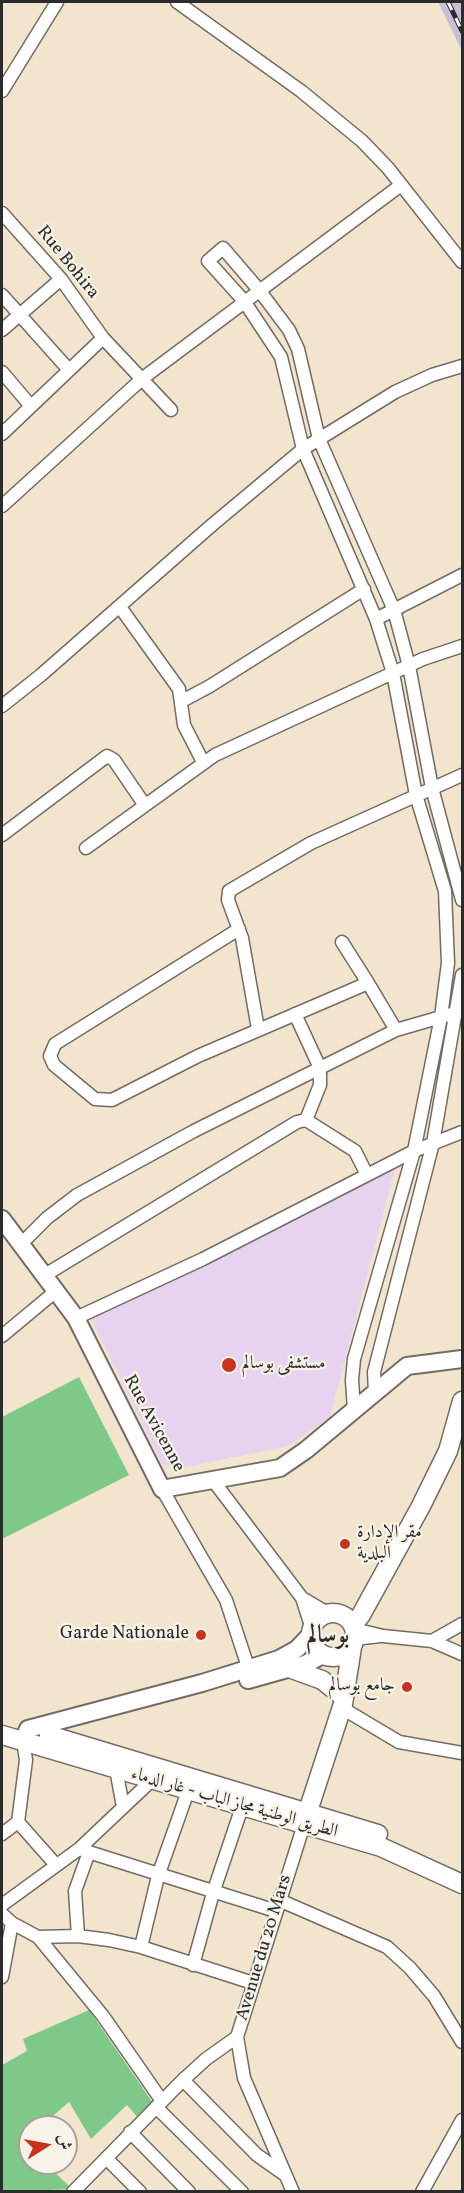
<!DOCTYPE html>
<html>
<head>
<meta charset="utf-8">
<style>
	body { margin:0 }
	#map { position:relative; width:464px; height:2193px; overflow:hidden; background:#f3e5cd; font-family:Vollkorn,Amiri,serif }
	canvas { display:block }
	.frame { position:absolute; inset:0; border:3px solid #2b2b2b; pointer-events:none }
	.north { position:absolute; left:18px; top:2115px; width:60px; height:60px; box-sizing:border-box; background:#f7f3e8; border:2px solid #a5a39c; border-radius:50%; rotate:79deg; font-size:16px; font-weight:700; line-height:24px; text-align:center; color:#2b2b2b }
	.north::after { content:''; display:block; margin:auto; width:21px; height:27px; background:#c8321e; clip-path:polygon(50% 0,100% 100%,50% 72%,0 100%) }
</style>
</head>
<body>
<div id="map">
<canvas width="464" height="2193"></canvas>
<div class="frame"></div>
<div class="north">ش</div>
</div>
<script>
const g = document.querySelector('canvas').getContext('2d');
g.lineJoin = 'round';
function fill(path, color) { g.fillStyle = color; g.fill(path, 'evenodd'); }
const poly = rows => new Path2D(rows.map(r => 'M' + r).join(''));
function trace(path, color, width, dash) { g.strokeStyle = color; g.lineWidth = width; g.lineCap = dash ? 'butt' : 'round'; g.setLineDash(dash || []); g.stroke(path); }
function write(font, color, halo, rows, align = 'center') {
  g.font = font + ' Vollkorn,Amiri,serif'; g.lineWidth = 4.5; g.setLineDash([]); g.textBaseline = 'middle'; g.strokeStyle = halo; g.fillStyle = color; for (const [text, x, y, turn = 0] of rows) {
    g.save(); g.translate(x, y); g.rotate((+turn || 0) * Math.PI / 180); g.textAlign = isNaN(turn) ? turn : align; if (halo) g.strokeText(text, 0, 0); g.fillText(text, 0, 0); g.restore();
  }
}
const built = poly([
	[395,1169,330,1417,288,1446,177,1469,162,1464,88,1312]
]);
const industrial = poly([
	[438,2,462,2,462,51]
]);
const green = poly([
	[79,1377,129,1475,2,1539,2,1417],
	[89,2010,155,2106,140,2120,127,2105,91,2139,69,2102,40,2127,30,2127,30,2136,23,2142,30,2149,30,2163,45,2163,72,2189,2,2192,2,2065,27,2051,23,2039]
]);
const street = poly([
	[177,2,301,91,362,141,388,168,462,262],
	[2,91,57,2],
	[2,213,61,279,103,338,171,410],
	[2,295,69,370],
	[2,330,61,279],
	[2,372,30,405],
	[2,434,103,338],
	[2,506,143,378,401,185],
	[120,607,179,689,184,725,203,762],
	[376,619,462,575],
	[182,701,210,686,364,589],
	[2,706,41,675,212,525,303,449,395,392,432,375,462,366],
	[2,835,107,756,114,760,144,804],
	[86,848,215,755,423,659,462,646],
	[239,929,55,1044,50,1056,54,1065,95,1099,112,1100,198,1056,368,983,396,1030],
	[342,942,368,983],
	[295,1014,320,1068,320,1085,306,1120],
	[258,1029,242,938,228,900,229,891,311,843,462,775],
	[21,1244,47,1218,77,1195,194,1131,396,1030,462,1011],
	[45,1275,297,1122,306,1120,355,1151,367,1175],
	[76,1318,203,1259,414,1151,462,1132],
	[2,1336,56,1291],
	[375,1392,374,1372,433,1143,462,975],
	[354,1410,352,1380,354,1359,414,1151,441,1017,448,963,445,891,416,795,393,673,376,619,303,449,281,357,244,301,208,261,223,248,259,290,289,330,298,349,319,439,394,610,409,666,432,788,462,900],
	[212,1479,302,1598,312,1629],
	[162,1489,226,1600,251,1676],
	[302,1598,327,1613],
	[354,1629,383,1636,432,1641,462,1654],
	[354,1639,380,1636],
	[432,1641,462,1624],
	[342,1708,399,1742,462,1753],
	[23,1741,26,1760,18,1822,56,1865],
	[116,1769,123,1807],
	[2,1834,18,1822],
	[79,1849,276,1911],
	[279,1900,387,1947,410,1968,434,1996,462,2042],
	[2,1905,79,1849,152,1780],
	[2,1914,12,1923,38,1937,78,1936,109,1940,141,1947,253,1983],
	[78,1936,75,1891,89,1852],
	[38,1937,103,2016,162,2101],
	[141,1947,158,1876,188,1791],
	[193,1965,213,1893,242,1807],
	[2,1977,12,1923],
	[183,2080,257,2155,284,2174],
	[156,2107,242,2192],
	[130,2132,189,2192],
	[106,2158,140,2192],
	[73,2192,183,2080,206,2059,237,2037],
	[293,2192,244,2078,237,2037,306,1818],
	[422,2192,462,2120]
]);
const secondary = poly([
	[2,1219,76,1318,162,1489,280,1468,306,1450,407,1366,462,1359],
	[248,1680,305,1664,323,1655],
	[23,1741,28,1729,202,1683,279,1659,297,1649,311,1634]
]);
const primary = poly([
	'311 1635a22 22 0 1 1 44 0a22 22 0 1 1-44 0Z',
	[353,1625,361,1615,421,1506,448,1451,462,1401],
	[289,1668,322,1680,341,1695],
	[2,1735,381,1847,462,1884],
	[49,1735,378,1834],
	[308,1811,343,1704,352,1647]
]);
const rail = poly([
	[448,2,462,31]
]);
const markers = [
	[229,1365,8,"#c8321e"],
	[345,1544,6,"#c8321e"],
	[201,1635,6,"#c8321e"],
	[407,1687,6,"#c8321e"]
];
const streetNames = [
	["Rue Bohira",67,263,51],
	["Rue Avicenne",153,1424,61],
	["الطريق الوطنية مجاز الباب - غار الدماء",234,1804,16],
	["Avenue du 20 Mars",265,1948,-73]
];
const poiNames = [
	["مستشفى بوسالم",242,1365],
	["مقر الإدارة",357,1534],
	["البلدية",357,1555],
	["Garde Nationale",189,1635,"right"],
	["جامع بوسالم",395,1687,"right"]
];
const districtNames = [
	["بوسالم",328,1638]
];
fill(built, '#e7d2ef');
fill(industrial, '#c8bfd8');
fill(green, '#7ec987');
trace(street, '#716c64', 15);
trace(secondary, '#716c64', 20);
trace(primary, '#716c64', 21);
trace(street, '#fff', 12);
trace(secondary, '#fff', 16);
trace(primary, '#fff', 18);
trace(rail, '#2b2b2b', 5);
trace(rail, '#f7f3e8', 3, [9]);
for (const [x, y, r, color] of markers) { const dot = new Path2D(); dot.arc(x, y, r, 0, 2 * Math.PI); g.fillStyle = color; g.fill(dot); trace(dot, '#f7f3e8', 2); }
write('18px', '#2b2b2b', '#f7f3e8', streetNames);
write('18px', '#2b2b2b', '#f7f3e8', poiNames, 'left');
write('bold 24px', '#2b2b2b', '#f7f3e8', districtNames);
</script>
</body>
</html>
